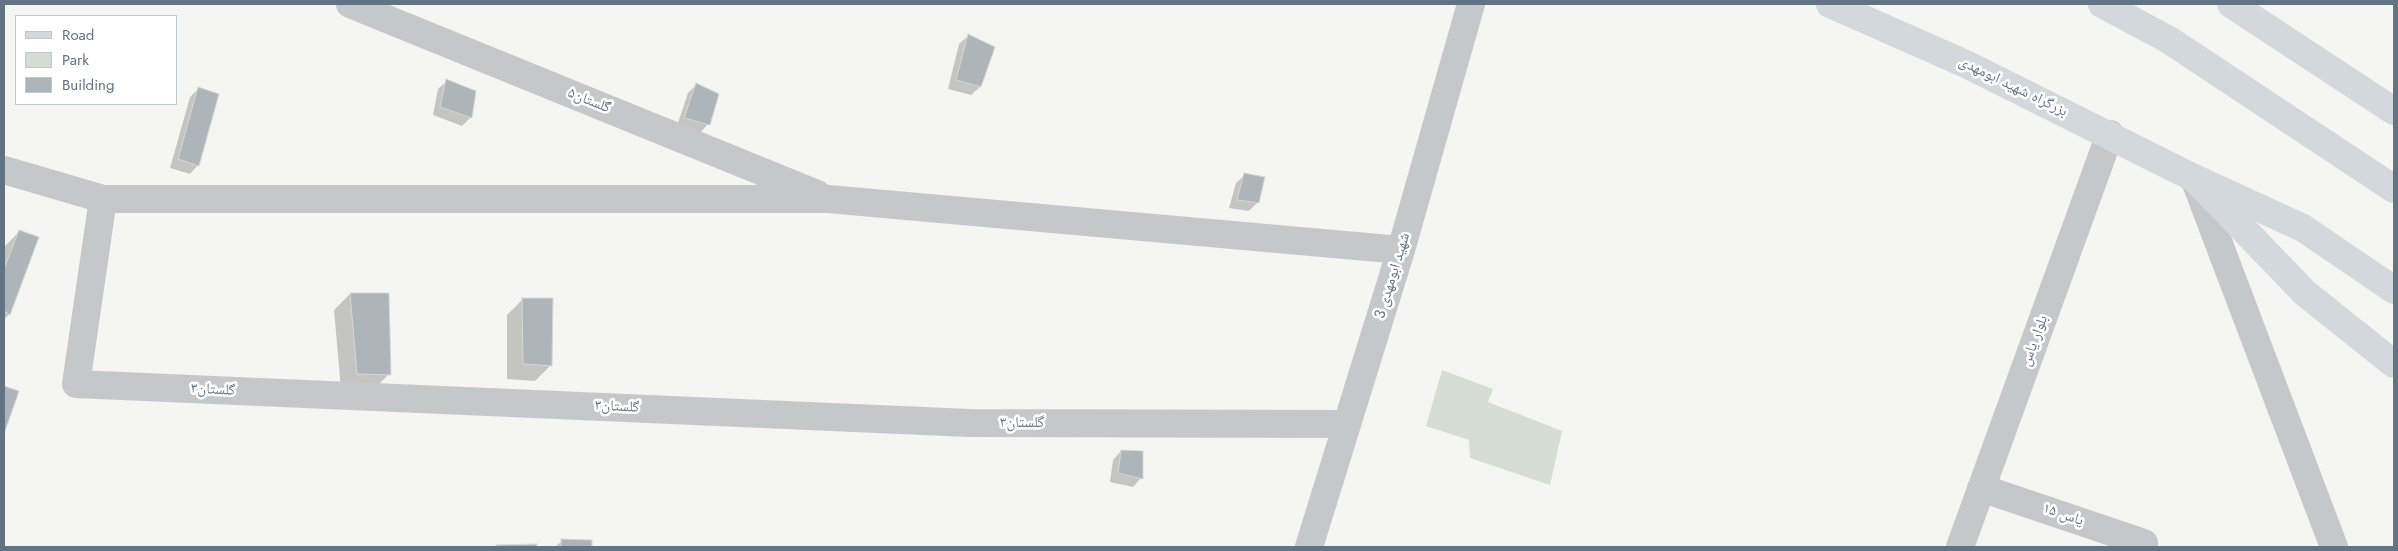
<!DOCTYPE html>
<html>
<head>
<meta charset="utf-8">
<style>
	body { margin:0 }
	#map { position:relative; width:2398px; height:551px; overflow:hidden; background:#f5f5f1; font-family:Jost,sans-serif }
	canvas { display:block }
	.frame { position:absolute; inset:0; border:5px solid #627384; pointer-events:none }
	.legend { position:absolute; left:15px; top:15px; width:162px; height:90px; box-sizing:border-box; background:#fff; border:1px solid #c0c7ce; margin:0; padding:6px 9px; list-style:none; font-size:15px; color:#627384 }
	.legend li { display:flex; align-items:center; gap:10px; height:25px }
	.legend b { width:25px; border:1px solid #c0c7ce }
</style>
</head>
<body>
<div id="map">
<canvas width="2398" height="551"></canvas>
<div class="frame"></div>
<ul class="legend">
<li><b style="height:6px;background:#d3d8dc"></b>Road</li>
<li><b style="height:14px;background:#d6ddd2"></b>Park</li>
<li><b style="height:14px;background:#aeb5ba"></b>Building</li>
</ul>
</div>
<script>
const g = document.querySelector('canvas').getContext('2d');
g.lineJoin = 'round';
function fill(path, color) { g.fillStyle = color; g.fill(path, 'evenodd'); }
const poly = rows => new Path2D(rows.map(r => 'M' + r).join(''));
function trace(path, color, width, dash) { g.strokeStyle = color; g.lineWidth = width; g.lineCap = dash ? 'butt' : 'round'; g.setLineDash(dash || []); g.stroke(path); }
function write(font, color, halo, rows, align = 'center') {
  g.font = font + ' Jost,"Noto Naskh Arabic",sans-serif'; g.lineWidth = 5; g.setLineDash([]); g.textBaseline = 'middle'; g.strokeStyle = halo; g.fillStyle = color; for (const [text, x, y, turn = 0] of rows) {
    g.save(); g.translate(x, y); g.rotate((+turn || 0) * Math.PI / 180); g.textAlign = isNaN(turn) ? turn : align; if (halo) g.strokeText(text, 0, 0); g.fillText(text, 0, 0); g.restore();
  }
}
const green = poly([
	[1442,370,1493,389,1488,402,1562,431,1550,485,1470,458,1469,440,1426,426]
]);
const shadow = poly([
	[968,36,993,47,980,87,971,95,948,89,959,44],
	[447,81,475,92,470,118,462,126,433,115,438,89],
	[696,85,708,124,700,133,677,126,688,93],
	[198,89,198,165,190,174,170,168,190,97],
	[1245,175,1257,203,1249,211,1229,208,1236,183],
	[20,231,9,314,4,320,4,247],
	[350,294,389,374,373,390,341,389,334,310],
	[523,299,551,365,535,381,507,379,507,315],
	[1121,451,1141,478,1133,487,1110,482,1113,460],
	[562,541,590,541,591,547,555,547]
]);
const building = poly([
	[968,34,995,47,981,87,956,80,968,34],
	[446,79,476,91,472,118,440,107,446,79],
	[696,83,719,94,710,125,684,118,696,83],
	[198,87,219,94,199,166,178,159,198,87],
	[1244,173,1265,177,1259,203,1237,200,1244,173],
	[19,230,39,237,10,315,4,311,4,269,19,230],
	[350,293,389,293,391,375,357,374,350,293],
	[522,298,553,298,552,366,523,364,522,298],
	[4,386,19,391,4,434,4,386],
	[1121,450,1143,451,1143,479,1118,473,1121,450],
	[561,539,592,540,592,547,561,547,561,539],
	[537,544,536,547,496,547,496,545,537,544]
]);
const minor = poly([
	[350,4,817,194],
	[4,170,103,199,828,199,1401,250],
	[2194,178,2334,547],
	[103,199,76,384,969,423,1346,424],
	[1981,488,2144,543],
	[1309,547,1401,250,1471,4],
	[1960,547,2110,134]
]);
const major = poly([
	[2231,4,2394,111],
	[2195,179,2305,293,2394,364]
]);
const highway = poly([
	[1830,4,1968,65,2194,178,2303,228,2394,290],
	[2102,4,2169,40,2394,189]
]);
const streetNames = [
	["بزرگراه شهید ابومهدی",2013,87,26],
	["گلستان۵",589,101,22],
	["شهید ابومهدی 3",1393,276,-73],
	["بلوار یاس",2035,341,-70],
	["گلستان۳",213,390,3],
	["گلستان۳",617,407,3],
	["گلستان۳",1022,423],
	["یاس ۱۵",2063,515,19]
];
fill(green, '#d6ddd2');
fill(shadow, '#0003');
fill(building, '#aeb5ba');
trace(building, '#d6d7d4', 1);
trace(minor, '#c4c8cb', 28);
trace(major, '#d3d8dc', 28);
trace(highway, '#d3d8dc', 28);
write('15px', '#627384', '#fff', streetNames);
</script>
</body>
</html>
